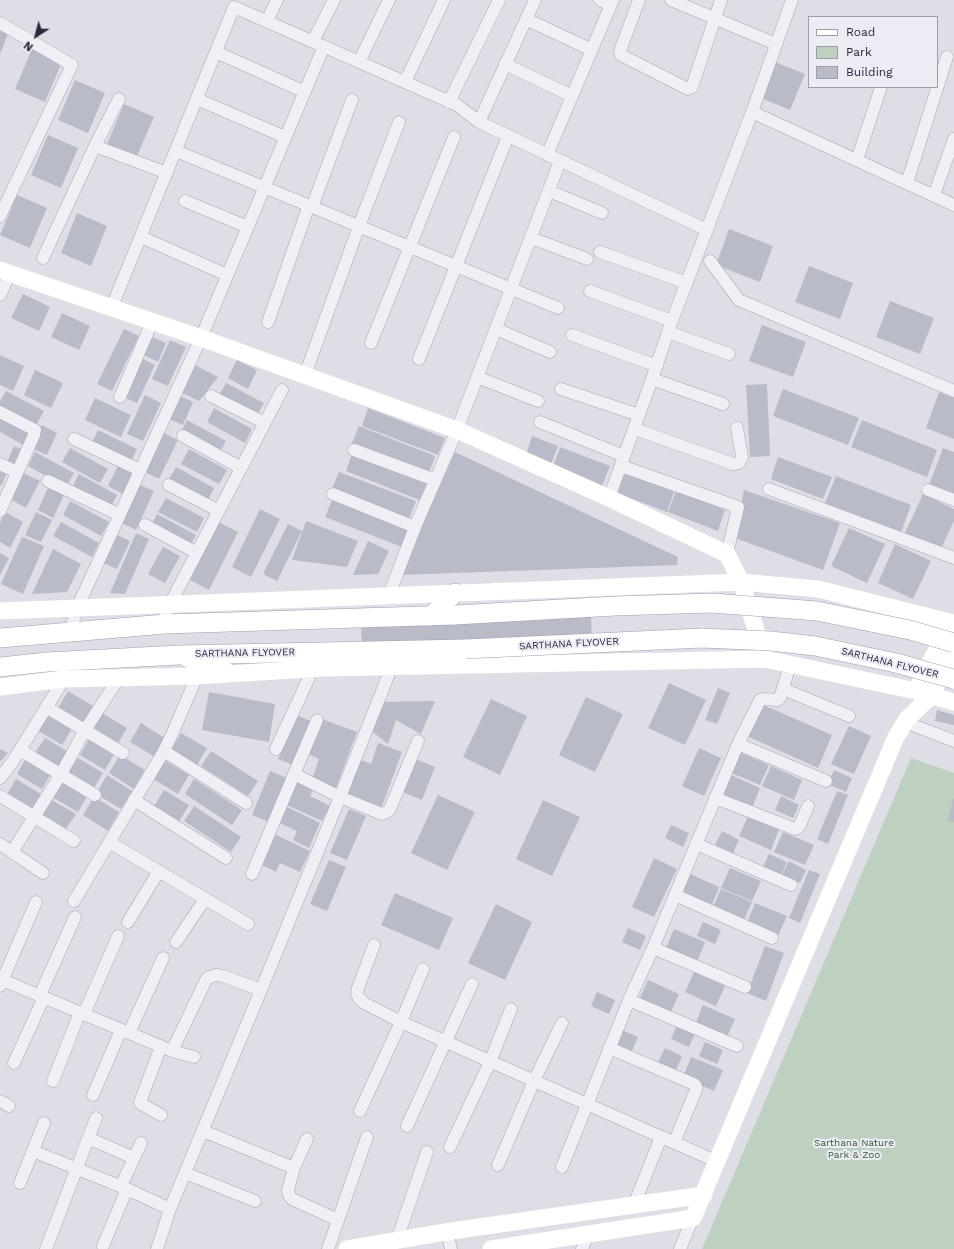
<!DOCTYPE html>
<html>
<head>
<meta charset="utf-8">
<style>
	body { margin:0 }
	#map { position:relative; width:954px; height:1249px; overflow:hidden; background:#dddee6; font-family:"Work Sans",sans-serif }
	canvas { display:block }
	.legend { position:absolute; left:808px; top:16px; width:130px; height:72px; box-sizing:border-box; background:#ecedf4; border:1px solid #9d9eaa; margin:0; padding:5px 7px; list-style:none; font-size:12px; color:#27283c }
	.legend li { display:flex; align-items:center; gap:8px; height:20px }
	.legend b { width:20px; border:1px solid #9d9eaa }
	.north { position:absolute; left:16px; top:16px; width:40px; height:40px; -webkit-text-stroke:3px #ecedf4; paint-order:stroke; rotate:216deg; font-size:11px; font-weight:700; line-height:16px; text-align:center; color:#27283c }
	.north::after { content:''; display:block; margin:auto; width:14px; height:18px; background:#27283c; clip-path:polygon(50% 0,100% 100%,50% 72%,0 100%) }
</style>
</head>
<body>
<div id="map">
<canvas width="954" height="1249"></canvas>
<ul class="legend">
<li><b style="height:5px;background:#fff"></b>Road</li>
<li><b style="height:11px;background:#bed0bf"></b>Park</li>
<li><b style="height:11px;background:#babbc9"></b>Building</li>
</ul>
<div class="north">N</div>
</div>
<script>
const g = document.querySelector('canvas').getContext('2d');
g.lineJoin = 'round';
function fill(path, color) { g.fillStyle = color; g.fill(path, 'evenodd'); }
const poly = rows => new Path2D(rows.map(r => 'M' + r).join(''));
function trace(path, color, width, dash) { g.strokeStyle = color; g.lineWidth = width; g.lineCap = dash ? 'butt' : 'round'; g.setLineDash(dash || []); g.stroke(path); }
function write(font, color, halo, rows, align = 'center') {
  g.font = font + ' "Work Sans",sans-serif'; g.lineWidth = 4; g.setLineDash([]); g.textBaseline = 'middle'; g.strokeStyle = halo; g.fillStyle = color; for (const [text, x, y, turn = 0] of rows) {
    g.save(); g.translate(x, y); g.rotate((+turn || 0) * Math.PI / 180); g.textAlign = isNaN(turn) ? turn : align; if (halo) g.strokeText(text, 0, 0); g.fillText(text, 0, 0); g.restore();
  }
}
const green = poly([
	[911,758,954,773,954,1249,702,1249]
]);
const building = poly([
	[0,31,8,34,0,54],
	[32,49,62,62,45,102,15,89],
	[775,62,805,74,790,110,761,98],
	[75,80,105,93,88,133,58,120],
	[124,104,154,117,137,156,107,144],
	[48,135,78,148,61,188,31,175],
	[17,195,47,208,30,248,0,235],
	[77,213,107,226,91,266,61,253],
	[729,229,773,246,760,282,716,265],
	[809,266,853,283,840,319,795,302],
	[23,294,50,307,39,331,11,318],
	[890,301,934,318,920,354,876,337],
	[62,313,90,326,79,350,51,337],
	[762,325,806,342,793,377,749,361],
	[124,329,139,336,112,391,97,384],
	[150,336,166,343,158,362,142,354],
	[170,340,186,347,168,386,152,379],
	[0,355,24,366,13,391,0,385],
	[139,357,155,365,137,403,121,396],
	[237,360,257,370,248,389,228,378],
	[193,364,218,377,199,401,180,392],
	[35,370,63,383,51,408,24,395],
	[226,383,264,403,256,417,218,397],
	[767,384,770,456,750,457,746,385],
	[783,389,859,418,848,445,773,416],
	[6,391,44,411,36,425,0,406,0,401],
	[939,392,954,398,954,439,926,428],
	[145,395,161,403,143,441,127,434],
	[178,395,193,402,183,425,167,418],
	[95,398,131,415,121,437,85,420],
	[214,408,252,429,245,443,207,422],
	[368,408,445,438,438,455,362,426],
	[0,414,33,432,25,446,0,432],
	[187,420,226,441,218,455,180,434],
	[862,420,937,450,927,477,851,447],
	[42,425,57,433,47,455,31,448],
	[359,426,435,456,429,473,352,443],
	[98,430,137,449,130,463,91,444],
	[162,432,178,440,159,479,143,471],
	[532,436,558,446,551,464,526,455],
	[14,446,25,451,18,466,7,462],
	[560,447,610,466,602,486,553,467],
	[70,448,108,469,100,483,62,462],
	[943,448,954,452,954,497,928,488],
	[189,449,227,470,219,484,181,464],
	[35,452,74,473,66,487,28,466],
	[455,452,678,557,677,565,400,575],
	[352,454,429,483,422,501,346,471],
	[778,457,832,477,823,499,771,479],
	[119,464,134,471,123,494,108,486],
	[0,466,8,469,2,485,0,485],
	[176,467,214,488,207,502,168,481],
	[21,472,40,481,26,508,8,498],
	[339,472,416,501,409,519,332,489],
	[625,473,674,492,667,512,617,493],
	[79,474,117,495,110,509,72,488],
	[836,476,911,505,901,532,825,503],
	[138,484,154,491,136,530,120,522],
	[48,488,64,495,53,518,38,510],
	[744,490,840,523,823,570,735,538],
	[676,491,725,510,718,531,668,512],
	[923,494,954,509,954,521,941,549,905,533],
	[166,498,204,518,197,532,158,512],
	[332,500,409,530,402,547,325,517],
	[70,501,109,522,101,536,63,515],
	[260,509,280,519,251,577,232,567],
	[5,512,23,522,10,548,0,542,0,523],
	[36,512,52,520,41,542,25,535],
	[157,514,196,535,188,549,150,528],
	[306,521,358,541,347,567,292,560],
	[61,522,99,543,92,557,53,536],
	[218,522,238,532,209,590,190,580],
	[288,524,302,531,277,581,263,574],
	[849,528,885,544,867,583,831,566],
	[113,533,130,541,117,569,100,561],
	[136,533,149,539,125,594,110,593],
	[22,537,44,546,23,594,1,584],
	[368,541,389,551,378,574,353,575],
	[895,544,931,561,913,599,878,583],
	[163,547,180,556,165,583,148,574],
	[53,549,81,564,67,592,32,594],
	[0,553,9,558,0,575],
	[591,615,592,646,362,654,361,623],
	[669,683,706,700,685,745,648,728],
	[718,688,730,693,717,724,705,720],
	[68,691,93,706,82,725,57,710],
	[209,692,275,704,269,742,202,730],
	[586,697,623,714,595,772,559,755],
	[491,699,527,716,500,775,463,757],
	[435,701,421,734,396,720,388,744,373,732,379,702],
	[761,704,832,735,818,768,747,736],
	[937,710,954,715,954,725,935,721],
	[48,712,73,727,62,745,37,730],
	[102,713,127,728,116,747,91,732],
	[296,715,313,722,295,766,278,759],
	[322,719,357,732,336,788,312,779,319,759,308,754],
	[141,723,166,739,155,757,130,742],
	[849,726,871,736,854,774,831,764],
	[181,733,207,748,196,767,170,752],
	[91,736,116,751,105,770,80,755],
	[45,738,70,753,59,771,33,756],
	[378,743,402,752,381,809,345,795,359,759,371,764],
	[699,748,721,758,704,796,682,786],
	[0,749,8,753,0,762],
	[211,751,258,781,248,796,201,766],
	[737,751,769,765,760,785,729,772],
	[28,755,53,770,42,789,17,774],
	[120,755,145,770,134,789,109,773],
	[78,758,103,773,92,791,66,776],
	[416,759,435,767,422,800,403,792],
	[164,760,189,775,178,794,153,779],
	[771,766,802,780,794,800,762,786],
	[834,770,852,778,846,792,828,784],
	[270,771,287,778,269,822,252,815],
	[729,774,760,788,752,808,720,794],
	[107,775,132,791,121,809,96,794],
	[63,778,89,793,78,812,52,797],
	[16,779,41,794,30,813,5,798],
	[194,779,242,810,232,825,185,794],
	[298,780,314,788,310,796,330,806,322,821,287,805],
	[164,790,189,805,178,823,153,808],
	[837,791,848,795,828,844,817,839],
	[438,795,475,812,447,870,411,853],
	[781,796,799,805,793,818,775,810],
	[94,797,119,812,108,831,83,815],
	[953,798,954,798,954,822,948,821],
	[50,799,76,814,64,832,39,818],
	[543,800,580,817,552,876,516,859],
	[194,806,241,837,231,852,184,821],
	[285,806,320,823,309,848,293,840,297,831,277,822],
	[349,809,366,816,347,860,330,853],
	[748,816,779,830,771,850,739,836],
	[671,825,689,833,683,847,665,838],
	[722,831,739,840,733,853,715,845],
	[783,832,814,845,805,865,774,852],
	[274,834,310,851,300,872,280,863,276,872,260,864],
	[769,854,787,862,781,876,763,867],
	[654,858,677,869,654,917,632,907],
	[329,860,346,867,327,911,310,904],
	[789,861,806,870,800,883,782,875],
	[730,868,761,881,752,901,721,888],
	[809,870,820,874,800,923,789,918],
	[688,873,719,887,711,907,679,893],
	[721,889,752,902,743,922,712,909],
	[395,893,453,918,439,950,381,925],
	[755,903,787,916,778,936,747,923],
	[496,904,532,922,505,980,468,963],
	[703,922,721,930,715,944,697,936],
	[628,928,646,936,640,950,622,942],
	[674,929,705,942,697,962,666,948],
	[765,946,784,953,766,1001,747,993],
	[694,972,725,986,716,1006,685,992],
	[648,980,679,994,670,1014,639,1000],
	[597,992,615,1000,609,1014,591,1006],
	[703,1005,735,1019,726,1039,695,1025],
	[677,1025,695,1033,689,1047,671,1039],
	[620,1029,638,1037,632,1051,614,1043],
	[705,1042,723,1050,717,1064,699,1056],
	[665,1048,682,1056,676,1070,658,1062],
	[691,1057,723,1070,714,1091,683,1077]
]);
const street = poly([
	[600,0,611,5],
	[639,0,620,51,621,55,688,89,692,87,721,0],
	[671,0,776,44],
	[526,19,592,50],
	[267,21,277,0],
	[0,23,72,65,0,216],
	[313,41,334,0],
	[216,52,305,92],
	[359,62,389,0],
	[505,64,572,96],
	[405,82,444,0],
	[197,99,285,137],
	[449,102,499,0],
	[752,112,954,205],
	[479,122,535,0],
	[95,146,167,173],
	[176,151,558,308],
	[547,155,613,0],
	[857,160,881,87],
	[907,183,947,57],
	[549,191,602,213],
	[934,195,954,139],
	[185,201,248,227],
	[312,207,352,100],
	[141,237,227,275],
	[531,238,587,259],
	[600,252,687,283],
	[43,258,95,146,119,99],
	[710,261,739,300,954,391],
	[590,291,672,321],
	[0,295,10,274],
	[111,309,234,7,457,105,479,122,707,230],
	[268,322,309,205],
	[496,329,550,352],
	[668,332,729,354],
	[572,335,657,366],
	[371,343,454,137],
	[419,359,508,136],
	[305,375,359,226,399,122],
	[477,377,538,401],
	[652,379,723,404],
	[561,389,639,415],
	[211,396,265,423],
	[120,397,152,322],
	[0,412,35,430,34,435,0,511],
	[540,422,624,456],
	[635,429,733,464,739,463,742,457,737,428],
	[183,436,241,468],
	[74,439,140,470],
	[354,450,435,480],
	[0,464,17,472],
	[621,466,738,507,727,554],
	[48,481,120,515],
	[169,485,219,511],
	[769,489,954,558],
	[928,490,954,500],
	[333,494,415,527],
	[609,498,652,379,670,326,752,112,792,0],
	[145,525,197,553],
	[389,595,415,527,457,430,560,161],
	[161,625,170,604,282,390],
	[70,632,77,608,201,338,324,46],
	[783,689,849,716],
	[46,707,123,753],
	[905,722,954,741],
	[738,744,826,781],
	[276,749,313,669],
	[20,750,95,795],
	[164,751,246,803],
	[294,774,340,797,382,814,387,812,390,809,418,741],
	[0,778,13,761,64,679,65,675],
	[0,796,74,841],
	[715,798,795,829,798,828,800,825,808,806],
	[134,800,226,858],
	[109,842,248,924],
	[0,844,43,873],
	[696,844,791,885],
	[12,852,61,774,85,730,119,678],
	[252,874,317,720],
	[675,895,772,938],
	[74,901,164,751,173,732,197,676],
	[128,922,159,871],
	[176,942,205,899],
	[374,945,358,988,357,994,359,998,364,1003,401,1022,718,1162],
	[653,948,745,987],
	[0,979,172,1051,194,1057],
	[0,986,36,902],
	[40,995,75,917],
	[629,1000,737,1046],
	[84,1014,118,936],
	[129,1033,163,958],
	[609,1048,694,1084,696,1086,696,1090,674,1143],
	[172,1051,206,980,209,977,216,975,223,976,261,990],
	[14,1063,44,997],
	[53,1081,80,1012],
	[93,1095,121,1030],
	[0,1101,9,1106],
	[360,1111,401,1022,423,969],
	[161,1115,141,1104,140,1102,161,1046],
	[407,1126,472,984],
	[203,1131,294,1168],
	[88,1138,134,1158],
	[307,1139,294,1168,288,1190,289,1195,292,1199,338,1220],
	[450,1147,490,1062,511,1009],
	[33,1151,127,1189,170,1209],
	[498,1165,534,1081,562,1023],
	[562,1167,629,1000,653,948,738,744,760,700,763,699,778,700,780,698,790,665],
	[185,1173,255,1201],
	[20,1183,44,1123],
	[121,1186,141,1143],
	[634,1205,661,1137],
	[447,1232,451,1249],
	[397,1240,427,1152],
	[103,1246,127,1189],
	[46,1249,96,1118],
	[157,1249,170,1209,261,990,340,797,392,666],
	[328,1249,367,1137],
	[582,1249,588,1234],
	[680,1249,693,1218]
]);
const secondary = poly([
	[0,270,201,338,457,430,609,498,727,554,741,582,763,652],
	[0,611,741,582,818,589,954,623],
	[920,682,948,628],
	[0,687,64,679,197,676,324,668,765,659,916,691,954,702],
	[347,1249,451,1231,704,1195],
	[491,1249,693,1218,896,737,907,719,931,696,954,650]
]);
const primary = poly([
	[431,616,455,593],
	[0,638,165,624,455,615],
	[188,658,228,673],
	[0,667,47,662,179,655,465,649]
]);
const primaryBridge = poly([
	[455,615,615,606,712,603,817,611,910,630,954,643],
	[465,649,702,638,771,641,815,646,896,663,954,679]
]);
const streetNames = [
	["SARTHANA FLYOVER",569,644,-3],
	["SARTHANA FLYOVER",245,653,-1],
	["SARTHANA FLYOVER",890,663,14]
];
const parkNames = [
	["Sarthana Nature",854,1143],
	["Park & Zoo",854,1155]
];
fill(green, '#bed0bf');
fill(building, '#babbc9');
trace(street, '#a6a7b3', 13);
trace(primary, '#9d9fb1', 20);
trace(street, '#eff0f5', 12);
trace(secondary, '#fff', 17);
trace(primary, '#fff', 19);
trace(primaryBridge, '#9d9fb1', 20, []);
trace(primaryBridge, '#fff', 19);
write('10px', '#27283c', '#ecedf4', streetNames);
write('10px', '#355739', '#ecedf4', parkNames);
</script>
</body>
</html>
